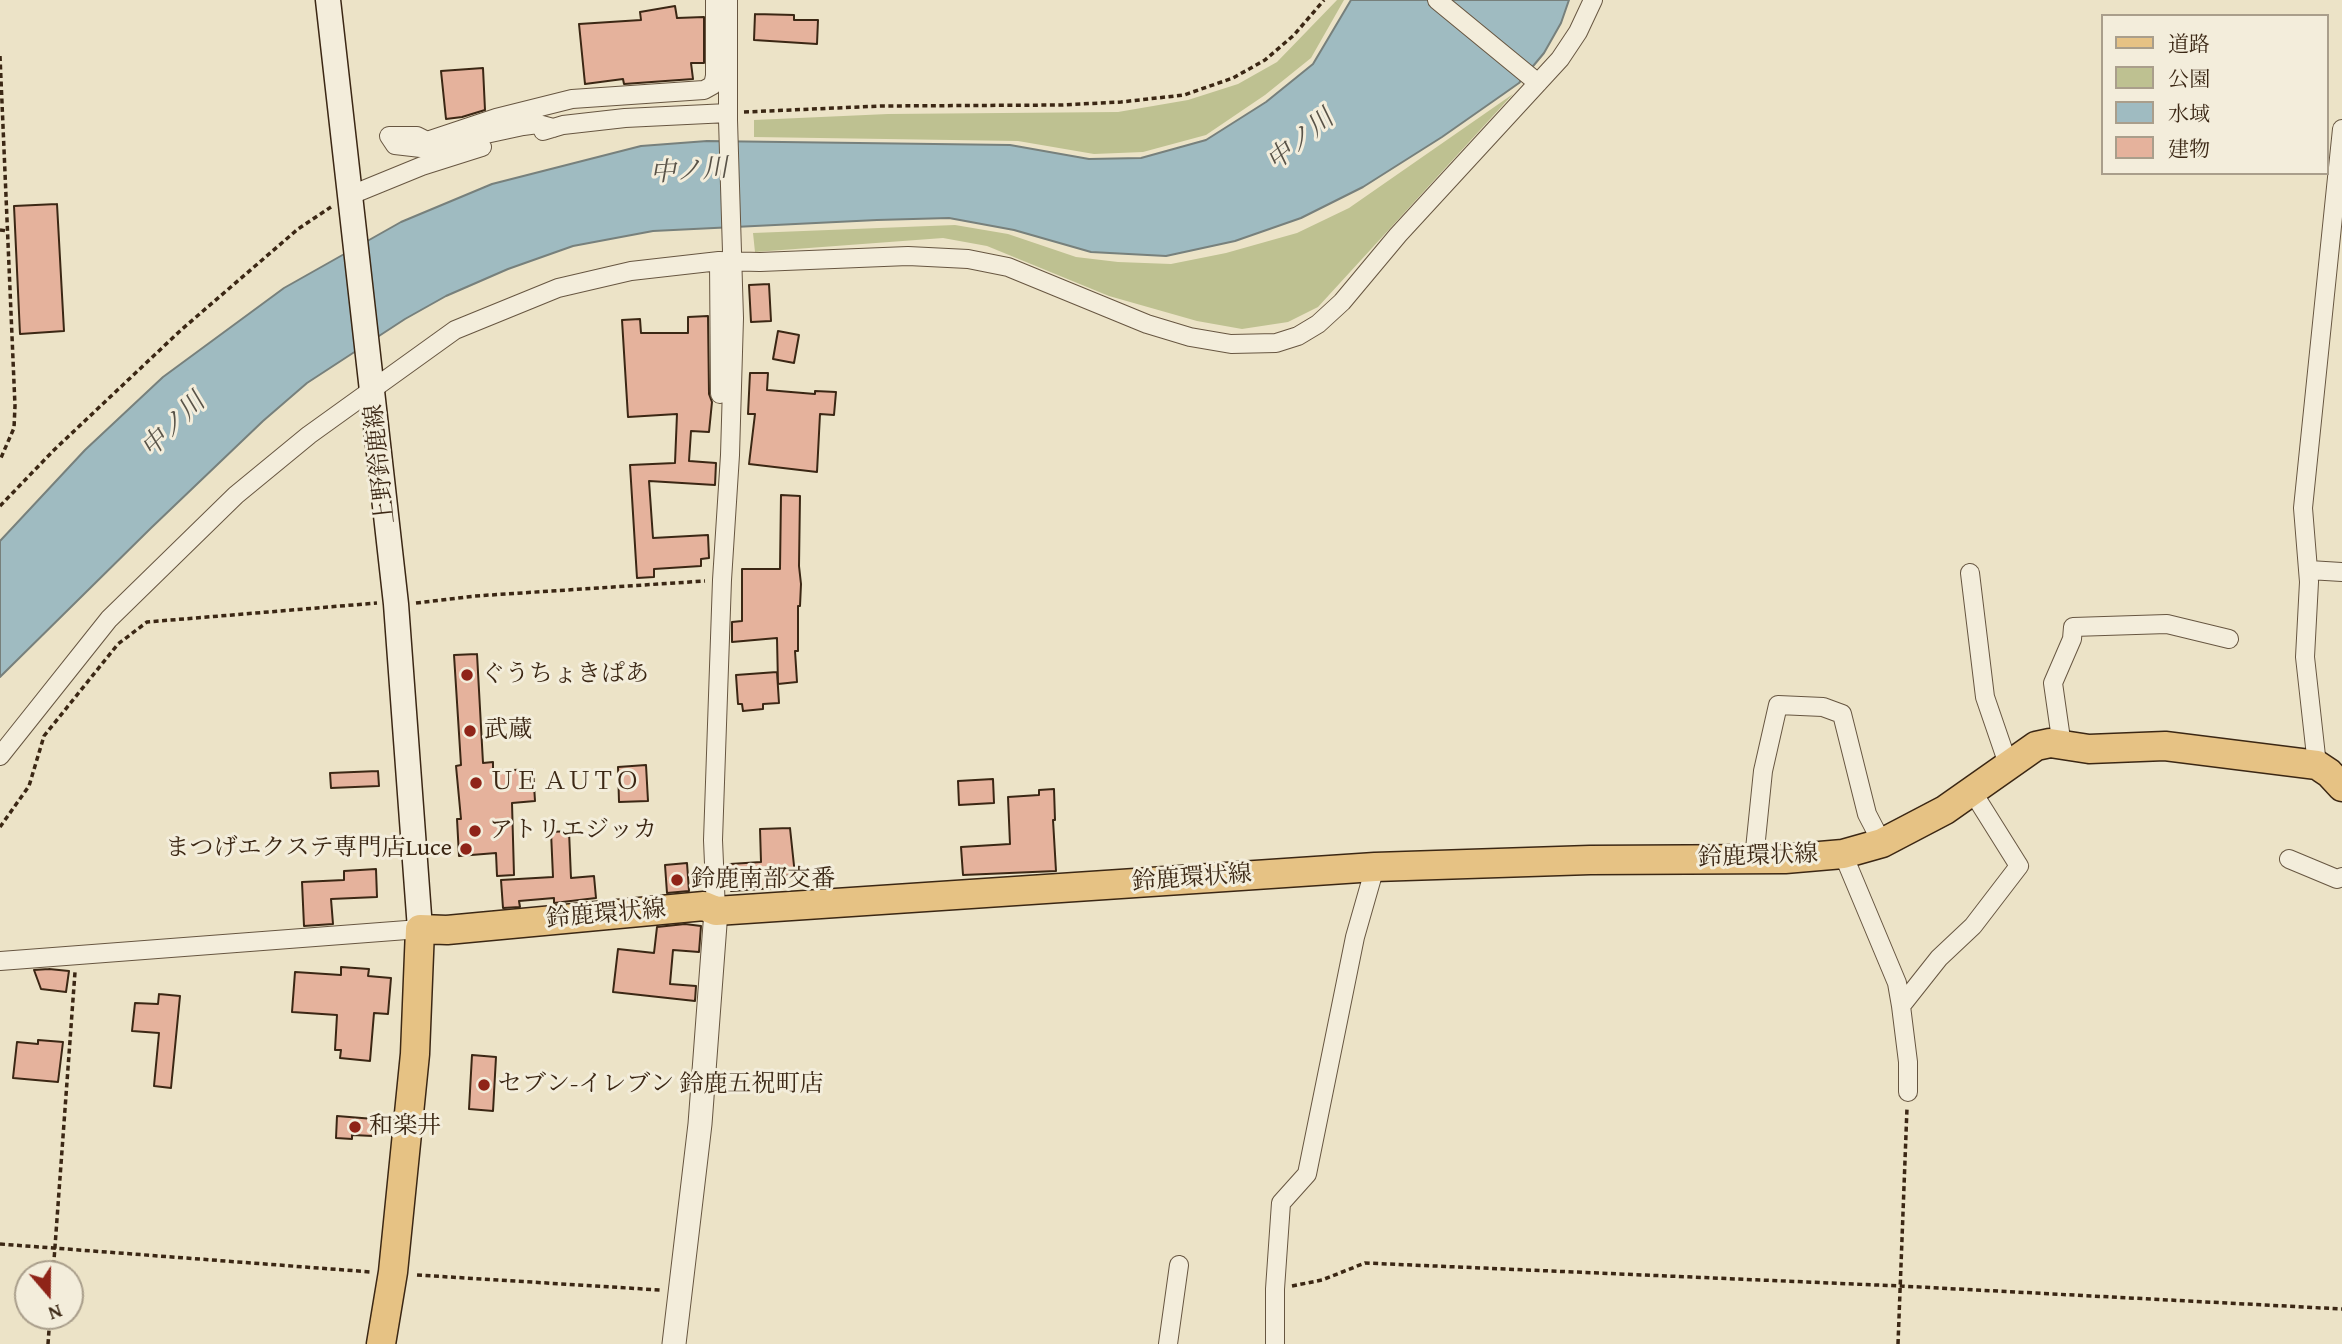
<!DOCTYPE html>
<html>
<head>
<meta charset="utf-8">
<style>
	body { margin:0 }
	#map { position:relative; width:2342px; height:1344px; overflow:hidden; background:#ece3c7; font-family:"Gentium Book Plus","Noto Serif JP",serif }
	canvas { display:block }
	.legend { position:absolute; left:2101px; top:14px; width:228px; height:161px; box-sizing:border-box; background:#f3eddb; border:2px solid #a99e8b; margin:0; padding:9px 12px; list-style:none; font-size:21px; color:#3b2714 }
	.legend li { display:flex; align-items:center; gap:14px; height:35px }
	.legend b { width:35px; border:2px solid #a99e8b }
	.north { position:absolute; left:14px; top:1260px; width:70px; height:70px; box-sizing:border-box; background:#f3eddb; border:2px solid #a99e8b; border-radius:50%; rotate:160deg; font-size:19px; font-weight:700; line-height:28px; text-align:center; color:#3b2714 }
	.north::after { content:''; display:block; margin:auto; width:24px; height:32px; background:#8f2418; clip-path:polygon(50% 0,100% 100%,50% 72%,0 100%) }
</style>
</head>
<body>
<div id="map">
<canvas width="2342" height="1344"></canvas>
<ul class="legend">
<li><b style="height:9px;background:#e6c284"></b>道路</li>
<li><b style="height:19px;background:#bec191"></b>公園</li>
<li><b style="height:19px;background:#9fbbc1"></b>水域</li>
<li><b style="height:19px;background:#e5b29c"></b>建物</li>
</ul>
<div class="north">N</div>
</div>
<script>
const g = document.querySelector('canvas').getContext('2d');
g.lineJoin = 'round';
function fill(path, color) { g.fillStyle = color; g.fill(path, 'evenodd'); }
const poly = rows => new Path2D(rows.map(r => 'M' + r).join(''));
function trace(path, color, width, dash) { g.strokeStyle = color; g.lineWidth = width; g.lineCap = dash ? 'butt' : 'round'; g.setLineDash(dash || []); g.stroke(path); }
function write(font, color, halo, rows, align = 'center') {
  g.font = font + ' "Gentium Book Plus","Noto Serif JP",serif'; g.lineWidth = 6; g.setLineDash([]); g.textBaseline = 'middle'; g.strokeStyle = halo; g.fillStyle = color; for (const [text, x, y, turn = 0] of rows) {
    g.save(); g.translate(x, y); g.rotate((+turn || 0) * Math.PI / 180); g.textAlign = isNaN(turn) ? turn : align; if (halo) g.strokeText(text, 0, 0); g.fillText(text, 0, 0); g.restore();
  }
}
const green = poly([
	[1337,0,1344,0,1311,58,1265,95,1206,135,1143,152,1094,154,1018,141,754,137,754,120,888,114,1118,112,1188,100,1238,84,1277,62],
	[1513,94,1318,307,1288,322,1242,329,1197,321,1109,296,987,246,943,238,755,252,753,233,955,225,1008,234,1076,257,1118,262,1171,264,1226,253,1297,233,1349,208]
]);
const water = poly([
	[1351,0,1569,0,1561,23,1544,53,1519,83,1502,95,1442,137,1363,187,1301,218,1235,241,1166,256,1091,252,1014,230,949,218,877,220,653,231,573,246,508,269,446,296,405,319,307,383,263,421,151,528,0,677,0,541,85,450,163,377,284,288,401,222,492,184,641,146,707,141,1010,145,1089,159,1141,158,1206,140,1266,102,1313,64,1351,0]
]);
const building = poly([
	[675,6,677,18,704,17,704,63,691,63,693,79,624,84,623,79,585,84,579,24,641,20,640,12,675,6],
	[755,14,794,15,794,20,818,20,817,44,754,40,755,14],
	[483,68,485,110,462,117,446,119,441,71,483,68],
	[57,204,64,331,20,334,14,206,57,204],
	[769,284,771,321,751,322,749,285,769,284],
	[708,316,709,394,712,402,709,432,691,431,689,461,716,463,715,485,649,481,653,538,708,535,709,558,701,559,701,566,654,569,654,577,637,578,630,465,675,463,677,414,628,417,622,320,640,319,641,333,688,333,688,317,708,316],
	[778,331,799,335,794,363,773,359,778,331],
	[750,373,768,373,767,390,815,394,815,391,836,392,834,415,820,414,817,472,749,464,755,414,748,414,750,373],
	[781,495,800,496,799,566,801,584,800,606,798,606,798,651,795,651,797,682,778,684,777,638,732,642,732,622,742,621,742,569,780,569,781,495],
	[477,654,483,763,493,762,493,771,533,769,535,801,512,803,514,875,497,876,496,853,459,856,457,819,461,819,456,766,461,765,454,655,477,654],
	[777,672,779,703,763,704,763,709,743,711,742,704,738,704,736,675,777,672],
	[646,765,648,801,619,802,618,767,646,765],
	[378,771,379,786,331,788,330,773,378,771],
	[993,779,994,803,959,805,958,781,993,779],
	[1054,789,1055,820,1053,820,1056,871,963,875,961,847,1010,844,1008,797,1039,795,1039,790,1054,789],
	[790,828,795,875,774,877,775,888,731,891,730,864,761,862,760,829,790,828],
	[569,831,571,878,594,876,596,898,554,903,554,898,519,901,520,907,503,908,501,880,553,877,551,832,569,831],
	[687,863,689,891,667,893,665,865,687,863],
	[376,869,377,897,331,899,333,924,304,926,302,882,344,880,344,871,376,869],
	[685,924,701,926,699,952,673,950,670,984,696,986,695,1001,613,992,618,949,654,953,657,927,685,924],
	[341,967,369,969,368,976,391,978,388,1014,374,1013,370,1061,340,1058,341,1050,335,1050,337,1015,292,1012,295,972,341,975,341,967],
	[49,969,69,971,66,992,41,989,34,970,49,969],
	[159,994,180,996,171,1088,154,1086,159,1033,132,1031,135,1003,158,1004,159,994],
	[38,1040,63,1042,58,1082,13,1078,17,1042,38,1044,38,1040],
	[472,1055,496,1057,493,1111,469,1109,472,1055],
	[337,1116,374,1119,373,1136,352,1135,352,1139,336,1138,337,1116]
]);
const path = poly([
	[0,56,15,406,14,428,0,460],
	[744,112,882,106,1061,105,1121,102,1184,95,1233,78,1265,60,1294,35,1324,0],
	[0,230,8,231],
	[0,506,54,450,181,330,298,229,331,207],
	[416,603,475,596,705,581],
	[0,827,29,786,44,736,118,644,147,622,377,603],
	[0,1244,371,1272],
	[53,1274,75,972],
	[417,1275,660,1290],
	[1292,1286,1322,1280,1365,1263,1900,1286,2342,1309],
	[48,1344,50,1316],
	[1898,1344,1907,1108]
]);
const minor = poly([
	[1437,0,1538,83],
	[553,128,538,124,523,126,421,148,395,145,389,136,417,136,427,141,496,118,572,99,704,90,713,85,715,76,715,0],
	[543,131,563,125,625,118,728,113],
	[351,195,422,166,482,147],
	[719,261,720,394],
	[2309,570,2342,572],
	[1970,573,1985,697,2009,767],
	[2062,746,2053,683,2072,639,2073,627,2167,624,2229,639],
	[0,756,109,619,236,495,309,435,455,330,558,288,631,271,719,261,760,262,908,256,968,259,1008,267,1147,324,1190,337,1231,344,1276,343,1298,336,1318,324,1342,302,1398,235,1560,59,1578,32,1593,0],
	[2317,765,2305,657,2309,582,2303,508,2342,129],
	[1843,854,1897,983,1901,1006],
	[1754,859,1763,771,1778,705,1823,707,1842,714,1867,814,1882,843],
	[2289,859,2337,879,2342,877],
	[716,911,713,840,722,580,730,455,734,318,728,120,728,0],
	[0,961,420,929],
	[1908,1092,1908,1062,1901,1006,1939,958,1973,926,2019,866,1972,791],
	[1168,1344,1179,1265],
	[1275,1344,1275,1289,1281,1203,1307,1174,1355,937,1375,867]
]);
const tertiary = poly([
	[674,1344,700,1124,716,911]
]);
const secondary = poly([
	[328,0,396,604,420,929]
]);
const primary = poly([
	[381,1344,393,1272,415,1054,420,929,447,930,704,906,716,911,1375,867,1590,860,1785,859,1843,854,1882,843,1945,810,2036,746,2050,743,2089,749,2165,746,2317,765,2329,773,2342,787]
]);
const markers = [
	[467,675,7,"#8f2418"],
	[470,731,7,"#8f2418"],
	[476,783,7,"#8f2418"],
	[475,831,7,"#8f2418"],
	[466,849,7,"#8f2418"],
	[677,880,7,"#8f2418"],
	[484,1085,7,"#8f2418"],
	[355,1127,7,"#8f2418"]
];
const streetNames = [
	["上野鈴鹿線",381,464,-96],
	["鈴鹿環状線",1758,857,-2],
	["鈴鹿環状線",1192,879,-4],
	["鈴鹿環状線",606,915,-5]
];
const poiNames = [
	["ぐうちょきぱあ",481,675],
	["武蔵",484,731],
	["ＵＥ ＡＵＴＯ",490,783],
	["アトリエジッカ",489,831],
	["まつげエクステ専門店Luce",452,849,"right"],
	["鈴鹿南部交番",691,880],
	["セブン-イレブン 鈴鹿五祝町店",498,1085],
	["和楽井",369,1127]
];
const waterNames = [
	["中ノ川",1301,141,-40],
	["中ノ川",689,172,-4],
	["中ノ川",174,426,-45]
];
fill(green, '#bec191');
fill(water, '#9fbbc1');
trace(water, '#77807c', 2);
fill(building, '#e5b29c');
trace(building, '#3b2714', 2);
trace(minor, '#675641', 20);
trace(tertiary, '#675641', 25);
trace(secondary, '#3b2714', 27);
trace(primary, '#3b2714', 31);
trace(path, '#3b2714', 3.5, [5, 3.5]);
trace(minor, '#f3eddb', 18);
trace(tertiary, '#f3eddb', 23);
trace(secondary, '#f3eddb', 24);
trace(primary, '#e6c284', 28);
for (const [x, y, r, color] of markers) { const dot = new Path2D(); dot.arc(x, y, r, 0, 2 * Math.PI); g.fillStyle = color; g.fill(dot); trace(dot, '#f3eddb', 2.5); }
write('24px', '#3b2714', '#f3eddb', streetNames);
write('24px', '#3b2714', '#f3eddb', poiNames, 'left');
write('italic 26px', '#595348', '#f3eddb', waterNames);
</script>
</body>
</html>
